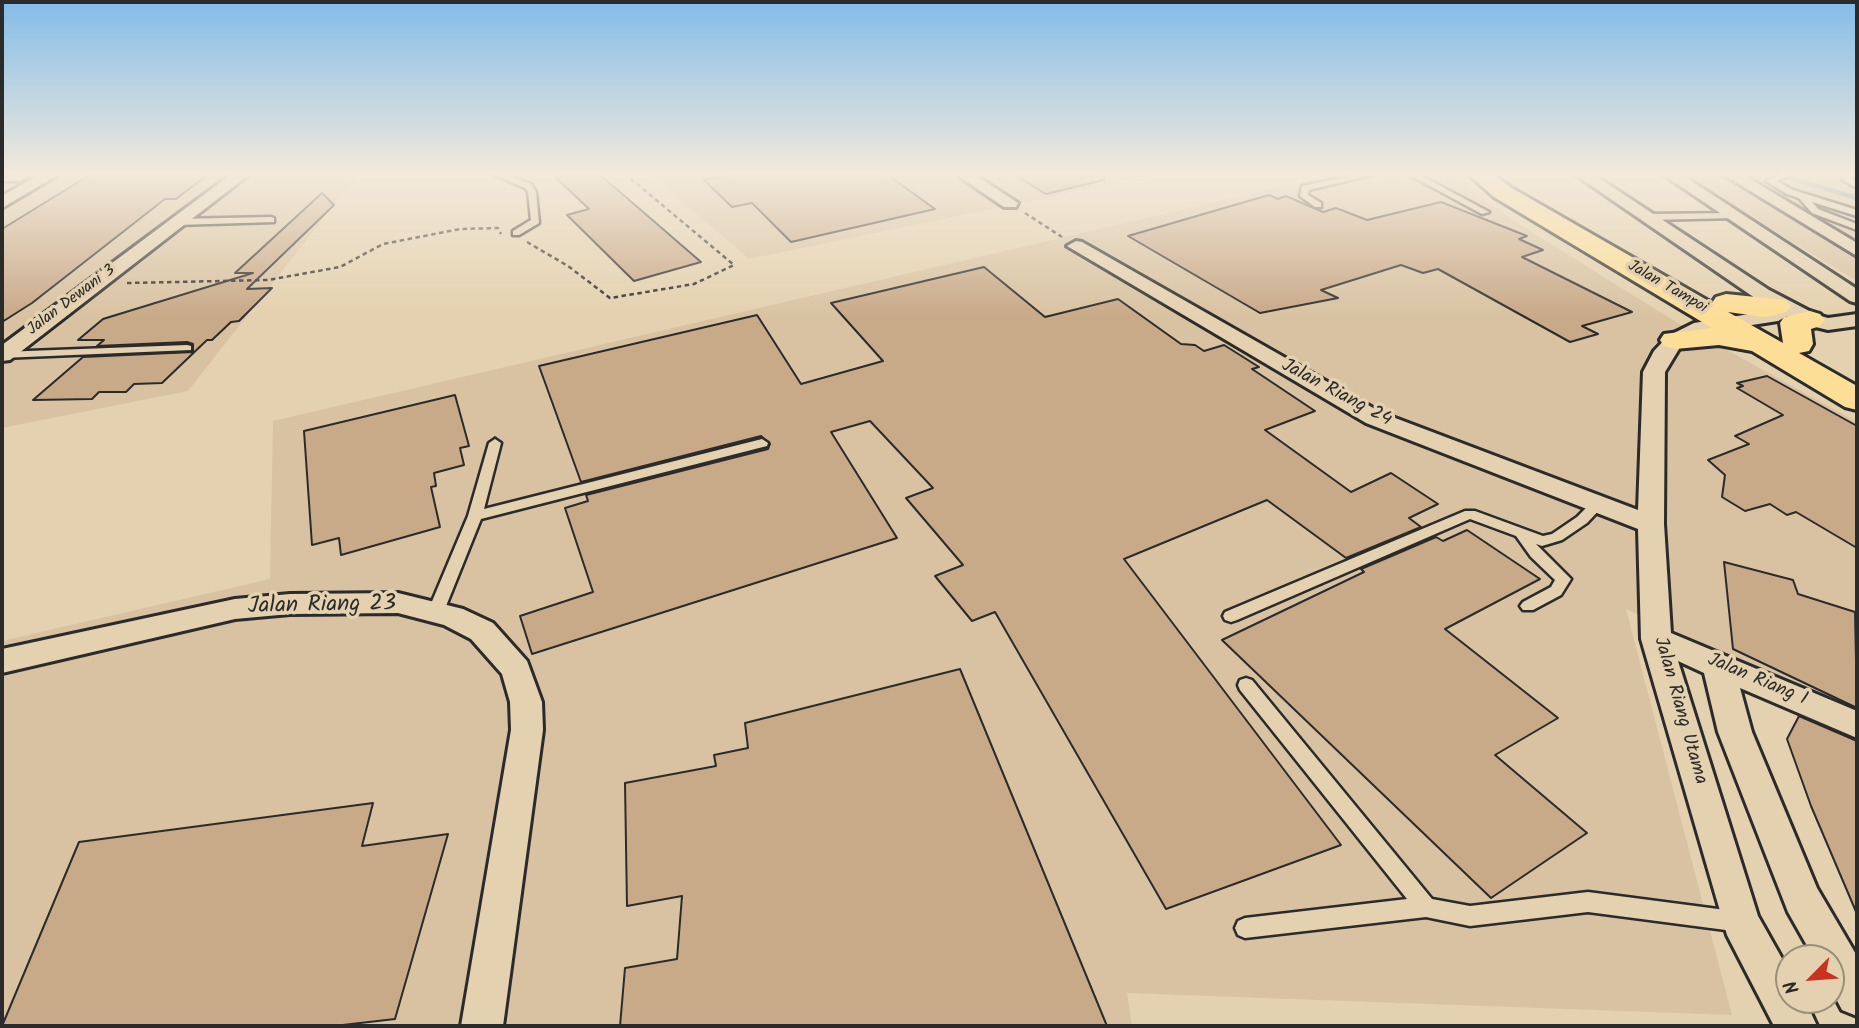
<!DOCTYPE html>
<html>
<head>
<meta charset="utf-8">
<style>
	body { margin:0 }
	#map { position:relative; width:1859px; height:1028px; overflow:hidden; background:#e4d1af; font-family:Kalam,sans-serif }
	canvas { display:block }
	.frame { position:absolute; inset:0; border:4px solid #2b2b2b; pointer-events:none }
	.north { position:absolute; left:1775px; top:944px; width:70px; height:70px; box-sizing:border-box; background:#e4d1af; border:2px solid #9a8f7a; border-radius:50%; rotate:245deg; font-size:19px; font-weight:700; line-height:28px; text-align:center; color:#2b2b2b }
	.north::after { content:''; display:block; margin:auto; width:24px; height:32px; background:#c8321e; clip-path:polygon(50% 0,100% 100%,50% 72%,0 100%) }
</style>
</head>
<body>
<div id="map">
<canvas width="1859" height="1028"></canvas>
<div class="frame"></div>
<div class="north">N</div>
</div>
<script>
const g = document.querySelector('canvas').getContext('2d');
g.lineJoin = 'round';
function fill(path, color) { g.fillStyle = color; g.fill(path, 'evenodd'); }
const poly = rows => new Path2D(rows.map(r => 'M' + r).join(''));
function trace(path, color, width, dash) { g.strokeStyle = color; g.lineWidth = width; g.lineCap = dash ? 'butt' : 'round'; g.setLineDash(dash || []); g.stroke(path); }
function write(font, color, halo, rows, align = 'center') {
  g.font = font + ' Kalam,sans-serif'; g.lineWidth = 7; g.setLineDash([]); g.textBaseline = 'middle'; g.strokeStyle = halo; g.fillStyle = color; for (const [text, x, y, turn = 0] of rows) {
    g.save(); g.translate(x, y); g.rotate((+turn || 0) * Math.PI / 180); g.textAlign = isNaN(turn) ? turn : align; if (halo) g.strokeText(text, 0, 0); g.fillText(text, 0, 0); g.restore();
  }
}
const built = poly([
	[2,173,359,173,188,391,2,428],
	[649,173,1166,173,749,259],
	[1340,173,1447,173,1516,222,1671,319,1857,422,1857,713,1626,609,1732,1015,1127,993,1132,1026,2,1026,2,641,270,579,273,421],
	[1679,173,1857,173,1857,281]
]);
const stream = poly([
	[1773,173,1857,198]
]);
const building = poly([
	[93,173,210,173,176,199,165,199,32,303,2,322,2,229,93,173],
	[551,173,598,173,701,262,634,281,567,215,589,209,551,173],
	[739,173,885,173,935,209,791,242,752,203,732,207,704,180,739,173],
	[1011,173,1103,173,1104,180,1046,194,1011,173],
	[322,193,334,205,247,289,272,288,239,321,231,322,212,340,207,340,162,383,134,384,126,392,99,392,92,399,33,400,83,357,193,352,193,344,187,342,97,346,104,340,78,340,103,319,253,273,235,273,322,193],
	[1269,195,1278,199,1286,196,1323,212,1336,208,1367,220,1441,202,1527,236,1519,239,1543,250,1522,257,1632,312,1582,326,1598,334,1570,342,1438,269,1423,273,1401,265,1321,290,1338,298,1260,313,1128,236,1269,195],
	[984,267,1045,317,1118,299,1181,344,1195,345,1204,351,1224,345,1259,367,1252,369,1315,411,1265,430,1351,492,1391,473,1438,504,1409,518,1421,527,1346,558,1267,500,1124,559,1341,845,1166,909,995,612,972,621,935,576,963,565,906,498,933,488,870,421,831,432,897,538,532,654,520,616,593,592,565,508,588,501,586,495,768,449,770,444,761,436,581,482,539,366,757,315,801,384,883,361,831,303,984,267],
	[1767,376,1857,426,1857,548,1796,512,1787,515,1770,504,1745,511,1722,497,1725,475,1708,460,1749,444,1735,436,1783,415,1737,388,1743,386,1737,383,1767,376],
	[455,395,469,446,460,448,464,465,434,473,436,486,431,487,440,527,341,555,339,538,312,545,304,431,455,395],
	[1467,530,1540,579,1445,629,1558,718,1495,755,1587,833,1491,898,1222,640,1364,572,1361,569,1436,537,1443,541,1467,530],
	[1724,562,1793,580,1798,594,1855,612,1857,708,1733,649,1724,562],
	[960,669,1107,1026,620,1026,625,968,677,959,682,896,627,906,625,783,716,766,714,755,748,748,745,723,960,669],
	[1799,716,1857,741,1857,914,1811,806,1787,739,1799,716],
	[373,803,362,846,448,834,395,1019,334,1026,2,1026,79,842,373,803]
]);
const path = poly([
	[1025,213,1062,237],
	[527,242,568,266,610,298,694,284,734,265,624,173],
	[127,283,268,280,340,267,383,244,460,229,498,228,501,234]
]);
const lane = poly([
	[22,173,31,173,20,181,2,181,2,177,15,176,22,173],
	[490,173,501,173,531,184,536,192,539,223,519,235,513,235,513,231,531,220,528,192,525,188,490,173],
	[1365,173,1379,173,1309,190,1308,195,1321,203,1321,207,1315,207,1300,196,1302,186,1365,173],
	[1406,173,1416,173,1489,212,1482,214,1406,173],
	[1784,173,1795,173,1777,181,1793,190,1857,210,1857,216,1812,202,1818,209,1857,224,1857,230,1812,213,1799,198,1787,194,1766,181,1784,173],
	[1848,173,1857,173,1851,178,1857,182,1857,188,1843,180,1843,175,1848,173],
	[1734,213,1737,214,1737,218,1647,220,1642,217,1647,214,1734,213],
	[271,217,274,218,274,222,176,225,171,222,176,219,271,217],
	[187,345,191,346,191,350,2,358,2,352,187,345],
	[495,439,501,443,484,509,762,439,768,443,767,446,481,519,444,611,442,615,436,617,430,615,428,611,468,516,489,443,495,439],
	[1597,501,1604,505,1587,523,1562,540,1542,546,1536,544,1571,579,1561,595,1533,610,1523,610,1520,606,1523,602,1551,587,1555,580,1531,557,1516,536,1470,519,1237,620,1231,622,1225,620,1223,616,1225,612,1465,511,1475,511,1543,536,1552,534,1577,517,1592,502,1597,501],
	[1246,678,1252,680,1432,899,1470,906,1588,892,1741,912,1748,915,1751,922,1748,929,1741,932,1588,912,1470,926,1426,917,1245,938,1238,935,1235,928,1238,921,1245,918,1407,899,1240,690,1238,685,1240,680,1246,678]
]);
const street = poly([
	[42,173,61,173,2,208,2,196,42,173],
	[233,173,251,173,10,360,2,361,2,345,233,173],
	[954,173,972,173,1018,203,1016,207,1004,207,954,173],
	[1573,173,1591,173,1769,290,1817,315,1828,318,1857,314,1857,326,1828,330,1803,324,1787,316,1778,321,1706,332,1682,344,1665,372,1664,524,1671,633,1857,711,1857,738,1740,688,1752,732,1817,888,1857,956,1857,1016,1842,1010,1831,989,1831,958,1814,958,1788,912,1718,732,1704,673,1678,661,1758,916,1789,971,1789,1000,1805,1000,1817,1026,1774,1026,1727,935,1641,639,1638,529,1366,423,1067,246,1076,241,1082,242,1382,413,1638,510,1643,372,1654,351,1668,336,1694,323,1768,311,1755,298,1573,173],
	[1661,173,1679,173,1857,289,1857,303,1850,301,1661,173],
	[1721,173,1740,173,1857,243,1857,256,1721,173],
	[398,593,463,609,493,623,527,661,542,702,543,730,503,1026,461,1026,511,730,510,702,502,674,471,639,444,625,398,613,290,614,235,619,2,673,2,649,235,599,290,594,398,593]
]);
const primary = poly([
	[1467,173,1492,173,1510,187,1712,303,1716,297,1726,294,1786,300,1791,306,1786,312,1776,315,1764,317,1728,312,1783,343,1780,323,1784,317,1810,311,1820,314,1825,320,1820,326,1811,329,1813,344,1809,351,1799,353,1857,386,1857,410,1845,407,1752,351,1719,345,1675,349,1664,346,1660,340,1664,334,1712,328,1494,197,1467,173]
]);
const farStreetnames = [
	["Jalan Tampoi",1667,288,30],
	["Jalan Dewani 3",72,301,-37]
];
const streetNames = [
	["Jalan Riang 24",1336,394,28],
	["Jalan Riang 1",1757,681,23],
	["Jalan Riang Utama",1679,711,74]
];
const nearStreetnames = [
	["Jalan Riang 23",322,607,-1]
];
fill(built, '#d8c2a1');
trace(stream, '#63899e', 4.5);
fill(building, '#c8a988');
trace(building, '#2b2b2b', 2);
trace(lane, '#2b2b2b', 5);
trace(street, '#2b2b2b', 6);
trace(primary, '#2b2b2b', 6);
trace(path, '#2b2b2b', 2.5, [4.5, 3.5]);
fill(lane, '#e4d1af');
fill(street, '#e4d1af');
fill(primary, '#fdde96');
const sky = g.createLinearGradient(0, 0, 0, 317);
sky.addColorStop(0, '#82bce9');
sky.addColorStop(0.55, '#f3eadb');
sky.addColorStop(1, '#f3eadb00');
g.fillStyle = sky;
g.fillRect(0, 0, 1859, 317);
write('16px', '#2b2b2b', '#e4d1af', farStreetnames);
write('19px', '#2b2b2b', '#e4d1af', streetNames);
write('23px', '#2b2b2b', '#e4d1af', nearStreetnames);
</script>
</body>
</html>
